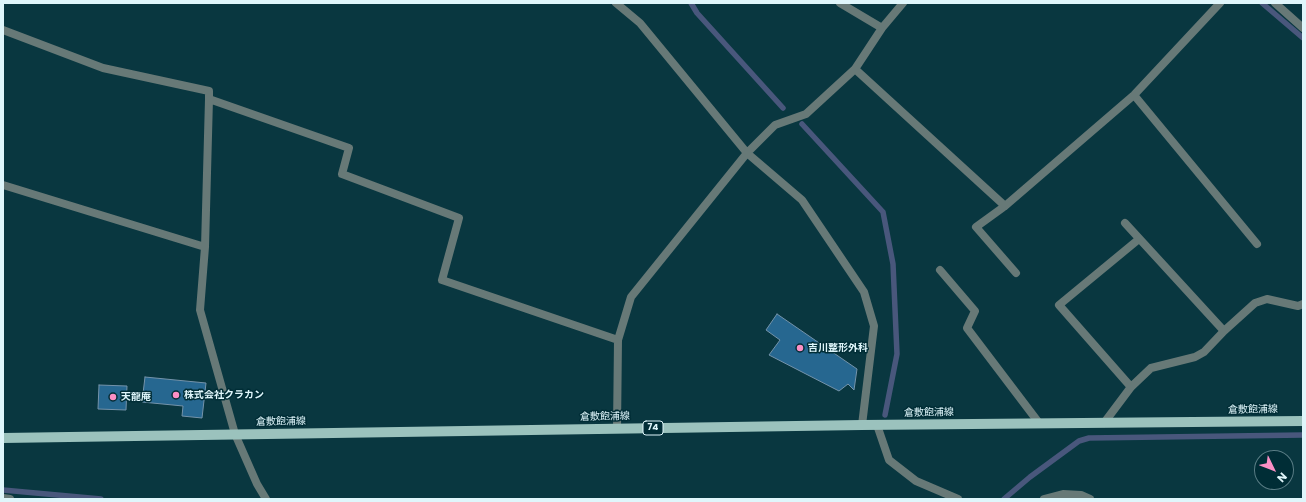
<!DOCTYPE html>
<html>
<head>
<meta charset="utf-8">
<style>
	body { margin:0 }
	#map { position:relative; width:1306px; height:502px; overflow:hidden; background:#093740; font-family:Poppins,sans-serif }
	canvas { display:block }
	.frame { position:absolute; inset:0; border:4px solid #dff6fb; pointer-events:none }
	.north { position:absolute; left:1254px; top:450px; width:40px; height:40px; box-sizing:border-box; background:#002d36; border:1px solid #597d85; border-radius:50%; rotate:133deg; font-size:11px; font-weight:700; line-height:16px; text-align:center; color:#dff6fb }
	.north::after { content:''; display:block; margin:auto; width:14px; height:18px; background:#fb8fc5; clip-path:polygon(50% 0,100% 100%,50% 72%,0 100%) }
</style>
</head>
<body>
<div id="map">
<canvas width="1306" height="502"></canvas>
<div class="frame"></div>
<div class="north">N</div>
</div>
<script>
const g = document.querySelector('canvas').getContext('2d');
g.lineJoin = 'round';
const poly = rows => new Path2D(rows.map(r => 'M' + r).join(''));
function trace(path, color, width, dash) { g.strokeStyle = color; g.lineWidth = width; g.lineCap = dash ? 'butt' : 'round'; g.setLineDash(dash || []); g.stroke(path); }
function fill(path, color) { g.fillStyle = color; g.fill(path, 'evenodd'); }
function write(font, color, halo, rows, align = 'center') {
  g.font = font + ' Poppins,"Noto Sans JP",sans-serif'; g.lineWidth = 3; g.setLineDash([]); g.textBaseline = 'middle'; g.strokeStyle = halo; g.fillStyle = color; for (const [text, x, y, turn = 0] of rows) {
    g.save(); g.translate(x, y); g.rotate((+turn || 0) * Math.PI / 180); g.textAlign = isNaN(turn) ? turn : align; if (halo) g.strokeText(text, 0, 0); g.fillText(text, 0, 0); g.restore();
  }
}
const stream = poly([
	[691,3,697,13,783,108],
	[1262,3,1303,38],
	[802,124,883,212,893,264,897,354,885,415],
	[3,490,101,499],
	[1004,499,1030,477,1079,441,1089,438,1303,435]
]);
const building = poly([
	[777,314,857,369,854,390,848,384,839,391,769,355,780,340,766,330,777,314],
	[145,377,206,383,202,418,182,416,183,406,142,402,145,377],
	[99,385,127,386,126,410,98,409,99,385]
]);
const street = poly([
	[616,3,640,23,747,153,802,200,864,292,874,326,862,425],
	[840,3,882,28],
	[1275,3,1303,28],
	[3,30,103,68,209,91,209,99,349,148,342,174,459,218,442,280,618,340],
	[855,69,1005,206],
	[1134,95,1257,244],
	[209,99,205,247,200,310,235,434,257,484,266,499],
	[3,185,205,247],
	[1125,223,1224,331],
	[940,270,975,311,967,328,1039,423],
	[1016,273,976,227,1005,206,1134,95,1220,3],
	[1131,387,1059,305,1139,239],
	[1104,423,1131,387,1151,368,1195,357,1204,352,1224,331,1255,303,1267,299,1298,306,1303,304],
	[877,425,889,460,916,481,958,499],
	[617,429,618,340,631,297,747,153,775,125,806,114,855,69,882,28,903,3],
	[3,498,10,499],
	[1044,499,1063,494,1081,495,1090,499]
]);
const primary = poly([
	[3,438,862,425,1303,421]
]);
const markers = [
	[800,348,4,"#fb8fc5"],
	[176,395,4,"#fb8fc5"],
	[113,397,4,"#fb8fc5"]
];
const shields = [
	[653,428,20]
];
const shieldNames = [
	["74",653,428]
];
const poiNames = [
	["吉川整形外科",808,348],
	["株式会社クラカン",184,395],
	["天龍庵",121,397]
];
const streetNames = [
	["倉敷飽浦線",1253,410,-1],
	["倉敷飽浦線",929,413,-1],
	["倉敷飽浦線",605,417,-1],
	["倉敷飽浦線",281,422,-1]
];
trace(stream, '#49577c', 5.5);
fill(building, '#266790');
trace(building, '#7493aa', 1);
trace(street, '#677977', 8);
trace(primary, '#9bc2bd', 10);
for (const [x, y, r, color] of markers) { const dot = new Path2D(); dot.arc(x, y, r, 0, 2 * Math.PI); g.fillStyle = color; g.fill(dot); trace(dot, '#002d36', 1.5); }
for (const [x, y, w] of shields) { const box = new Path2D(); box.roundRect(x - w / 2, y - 7, w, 14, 3); g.fillStyle = '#002d36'; g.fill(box); trace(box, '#dff6fb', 1); }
write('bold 9px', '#dff6fb', null, shieldNames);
write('bold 10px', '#dff6fb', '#002d36', poiNames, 'left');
write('10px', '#dff6fb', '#002d36', streetNames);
</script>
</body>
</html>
